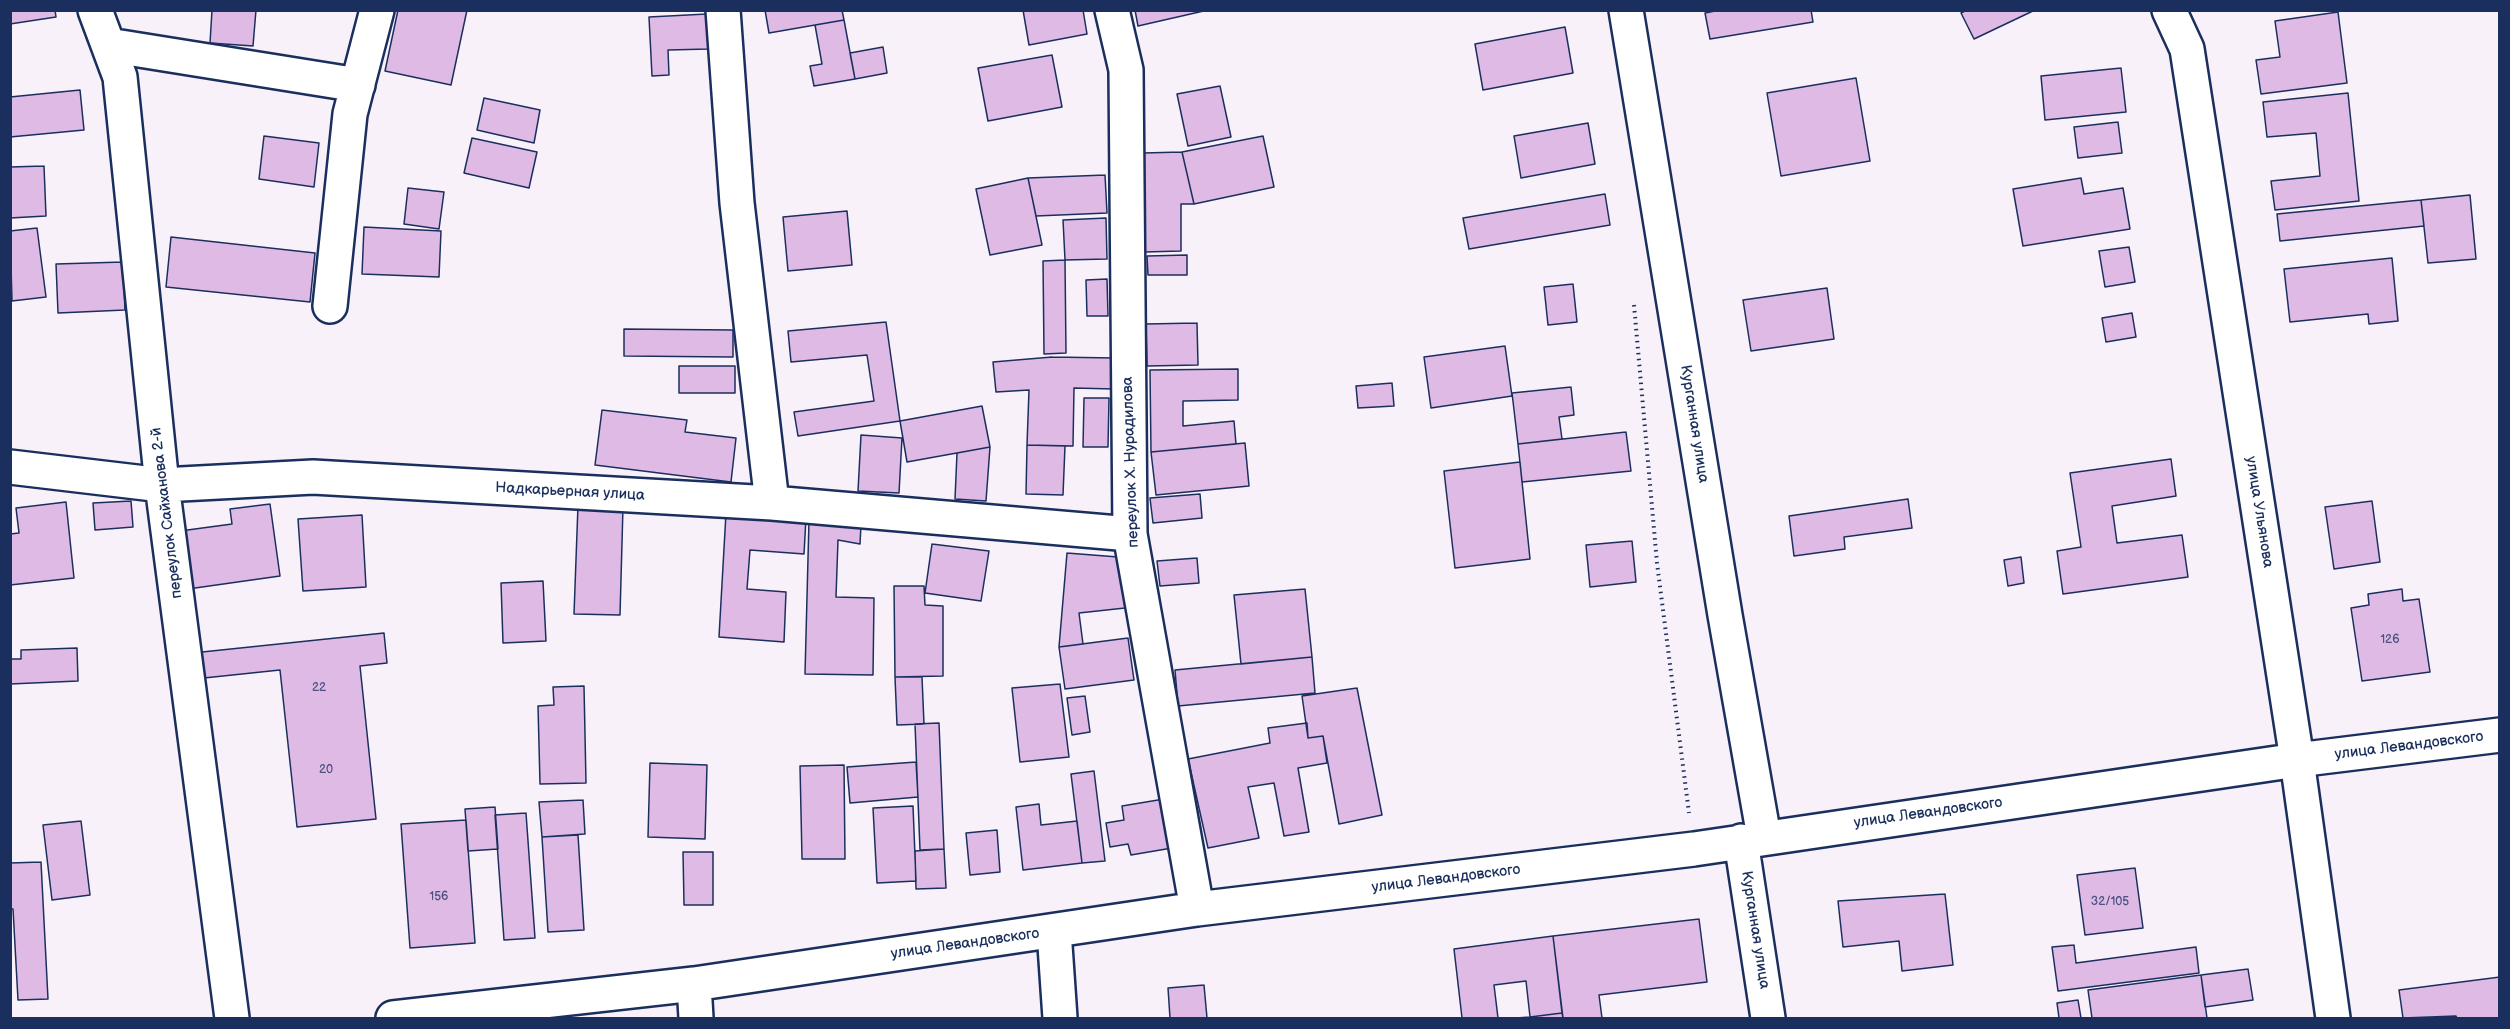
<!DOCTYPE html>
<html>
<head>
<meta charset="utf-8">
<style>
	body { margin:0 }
	#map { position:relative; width:2510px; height:1029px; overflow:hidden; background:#f8f1fa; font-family:"Balsamiq Sans",sans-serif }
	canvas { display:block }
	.frame { position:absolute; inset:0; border:12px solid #1b2f5e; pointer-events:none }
</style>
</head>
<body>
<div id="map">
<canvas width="2510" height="1029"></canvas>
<div class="frame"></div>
</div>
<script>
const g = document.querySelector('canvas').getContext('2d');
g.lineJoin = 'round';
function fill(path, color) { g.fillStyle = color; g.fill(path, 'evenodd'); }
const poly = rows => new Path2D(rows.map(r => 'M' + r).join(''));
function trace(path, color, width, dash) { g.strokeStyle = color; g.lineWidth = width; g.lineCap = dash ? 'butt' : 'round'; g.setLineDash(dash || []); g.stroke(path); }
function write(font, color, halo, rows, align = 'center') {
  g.font = font + ' "Balsamiq Sans",sans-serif'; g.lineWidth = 4.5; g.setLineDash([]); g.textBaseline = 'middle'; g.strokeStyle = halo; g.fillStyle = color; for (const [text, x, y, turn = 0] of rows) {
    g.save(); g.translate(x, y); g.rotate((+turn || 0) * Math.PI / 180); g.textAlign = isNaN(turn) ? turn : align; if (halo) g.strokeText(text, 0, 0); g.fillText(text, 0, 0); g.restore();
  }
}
const building = poly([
	[10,10,55,10,56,17,10,24,10,10],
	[212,10,256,10,253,46,210,43,212,10],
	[398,10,467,10,451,85,385,71,398,10],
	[765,10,842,10,844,20,769,33,765,10],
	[1023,10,1083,10,1087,34,1029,45,1023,10],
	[1135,10,1208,10,1138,26,1135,10],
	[1720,10,1811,10,1813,22,1710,39,1705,13,1720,10],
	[1967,10,2035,10,1974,39,1961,13,1967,10],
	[2338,12,2347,83,2261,94,2256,60,2280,57,2275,21,2338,12],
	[707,14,709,49,668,50,669,75,652,76,649,17,707,14],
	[844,20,855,79,814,86,810,66,822,64,815,25,844,20],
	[1565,27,1573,73,1483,90,1475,44,1565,27],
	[883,47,887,73,855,79,850,53,883,47],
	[1052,55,1062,107,988,121,978,68,1052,55],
	[2121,68,2126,112,2045,120,2041,76,2121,68],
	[1856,78,1870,161,1781,176,1767,93,1856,78],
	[1220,86,1231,137,1188,146,1177,94,1220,86],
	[80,90,84,130,10,137,10,97,80,90],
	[2348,93,2359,201,2275,210,2271,181,2320,176,2316,133,2267,137,2263,102,2348,93],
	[484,98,540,110,534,143,477,130,484,98],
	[2118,122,2122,153,2078,158,2074,127,2118,122],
	[1588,123,1595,164,1521,178,1514,136,1588,123],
	[264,136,319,143,314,187,259,179,264,136],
	[1263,136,1274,187,1194,204,1182,152,1263,136],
	[472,138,537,152,529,188,464,173,472,138],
	[1182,152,1194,204,1181,204,1181,251,1144,252,1143,153,1182,152],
	[44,166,46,216,10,218,10,167,44,166],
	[1105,175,1107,213,1036,216,1028,178,1105,175],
	[1028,178,1042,245,990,255,976,189,1028,178],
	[2081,178,2084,194,2123,188,2130,229,2023,246,2013,189,2081,178],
	[408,188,444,192,439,229,404,224,408,188],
	[1605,194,1610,225,1469,249,1463,218,1605,194],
	[2470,195,2476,259,2428,263,2421,200,2470,195],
	[2421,200,2424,226,2280,241,2277,214,2421,200],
	[847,211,852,265,788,271,783,217,847,211],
	[1106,218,1107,259,1065,260,1063,220,1106,218],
	[364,227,441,231,439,277,362,274,364,227],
	[37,228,46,297,12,301,10,231,37,228],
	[171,237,315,253,310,302,166,287,171,237],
	[2129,247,2135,282,2105,287,2099,251,2129,247],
	[1187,255,1187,275,1148,275,1147,256,1187,255],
	[2392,258,2398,321,2369,324,2368,314,2290,322,2284,269,2392,258],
	[1065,260,1066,353,1044,354,1043,261,1065,260],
	[123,262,125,310,58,313,56,264,123,262],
	[1107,279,1108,316,1087,316,1086,280,1107,279],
	[1573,284,1577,322,1548,325,1544,287,1573,284],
	[1827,288,1834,339,1751,351,1743,300,1827,288],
	[2132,313,2136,337,2106,342,2102,318,2132,313],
	[886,322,900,421,798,436,794,412,874,401,867,355,791,362,788,331,886,322],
	[1197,323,1198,365,1147,366,1146,324,1197,323],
	[624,329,733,330,733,357,624,356,624,329],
	[1505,346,1512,396,1431,408,1424,357,1505,346],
	[1052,357,1115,358,1114,389,1074,388,1073,446,1027,445,1029,390,996,392,993,362,1052,357],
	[679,366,735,366,735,393,679,393,679,366],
	[1238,369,1238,400,1183,401,1183,426,1234,421,1236,444,1151,452,1150,370,1238,369],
	[1392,383,1394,406,1358,408,1356,386,1392,383],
	[1571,387,1574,415,1559,417,1562,439,1518,444,1512,393,1571,387],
	[1084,398,1109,398,1108,447,1083,447,1084,398],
	[982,406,990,447,907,462,900,421,982,406],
	[602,410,687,420,685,432,736,438,731,482,595,465,602,410],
	[1626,432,1631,471,1522,482,1518,444,1626,432],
	[861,435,902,438,899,493,858,491,861,435],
	[1245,443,1249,486,1156,495,1151,452,1245,443],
	[1027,445,1065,446,1063,495,1026,494,1027,445],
	[990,447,986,501,955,499,957,453,990,447],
	[2171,459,2176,496,2112,506,2117,543,2182,535,2188,577,2063,594,2057,551,2081,547,2070,473,2171,459],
	[1520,462,1530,559,1455,568,1444,471,1520,462],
	[1200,494,1202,518,1153,523,1150,498,1200,494],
	[1908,499,1912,528,1844,537,1845,549,1794,556,1789,516,1908,499],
	[131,501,133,527,95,530,93,503,131,501],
	[2372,501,2380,562,2334,569,2325,507,2372,501],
	[66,502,74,578,10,585,10,534,19,533,16,508,66,502],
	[270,504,280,576,188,589,180,531,232,524,230,509,270,504],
	[578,505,623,507,620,615,574,614,578,505],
	[726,513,806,518,804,554,750,550,747,589,786,592,784,642,719,637,726,513],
	[362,515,366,587,303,591,298,519,362,515],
	[809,520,861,525,860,544,838,540,836,597,874,598,873,675,805,674,809,520],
	[1632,541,1636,582,1590,587,1586,545,1632,541],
	[932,544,989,551,981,601,925,593,932,544],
	[1067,553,1118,557,1125,608,1079,613,1083,644,1059,647,1067,553],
	[2021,557,2024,583,2008,586,2004,560,2021,557],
	[1197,558,1199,583,1160,586,1157,561,1197,558],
	[543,581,546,641,503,643,501,583,543,581],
	[894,586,924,586,925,605,943,606,943,676,895,677,894,586],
	[1305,589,1312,657,1241,664,1234,595,1305,589],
	[2402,589,2403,601,2419,599,2430,672,2362,681,2351,608,2369,605,2368,594,2402,589],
	[384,633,387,663,360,666,376,819,297,827,280,670,204,678,202,652,384,633],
	[1128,638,1134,680,1065,689,1059,647,1128,638],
	[77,648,78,681,10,684,10,659,21,659,21,650,77,648],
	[1312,657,1315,693,1178,706,1175,670,1312,657],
	[895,677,922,677,924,724,897,725,895,677],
	[1060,684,1069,757,1020,762,1012,688,1060,684],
	[584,686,586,783,540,784,538,706,554,705,553,687,584,686],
	[1357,688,1382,815,1339,824,1323,736,1308,738,1302,696,1357,688],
	[1085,696,1090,732,1072,735,1067,698,1085,696],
	[939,723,944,849,920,850,915,724,939,723],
	[1307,723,1308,738,1323,736,1327,763,1298,768,1309,832,1284,836,1274,783,1248,787,1259,838,1208,848,1188,759,1270,743,1268,728,1307,723],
	[916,762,918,797,850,803,847,767,916,762],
	[650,763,707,765,705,839,648,837,650,763],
	[844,765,845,859,802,859,800,766,844,765],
	[1094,771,1105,861,1082,863,1071,774,1094,771],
	[1164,799,1172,848,1131,855,1128,844,1110,847,1106,823,1124,820,1122,806,1164,799],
	[583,800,585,834,542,837,539,802,583,800],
	[1039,804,1041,825,1077,821,1082,863,1023,870,1016,807,1039,804],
	[913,806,916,881,877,883,873,808,913,806],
	[495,807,498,849,468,851,465,809,495,807],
	[526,813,535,938,504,940,495,815,526,813],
	[466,820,475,943,410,948,401,824,466,820],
	[81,821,90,895,52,900,43,825,81,821],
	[997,830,1000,872,970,875,966,833,997,830],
	[578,835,584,930,548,932,542,837,578,835],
	[944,849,946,888,916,889,915,851,944,849],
	[683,852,713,852,713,905,684,905,683,852],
	[41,862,48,999,18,1000,13,909,10,909,10,863,41,862],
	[2135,868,2143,928,2085,935,2077,875,2135,868],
	[1945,894,1953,965,1902,971,1899,941,1843,947,1838,901,1945,894],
	[1699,919,1707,982,1599,995,1602,1018,1563,1018,1553,936,1699,919],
	[1553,936,1562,1013,1530,1017,1526,981,1494,985,1498,1018,1462,1018,1454,949,1553,936],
	[2074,945,2076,963,2196,947,2199,973,2058,991,2052,947,2074,945],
	[2248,969,2253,1000,2205,1007,2201,975,2248,969],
	[2201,975,2207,1018,2092,1018,2088,990,2201,975],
	[2500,977,2500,1018,2457,1018,2456,1016,2403,1018,2399,990,2500,977],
	[1204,985,1207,1018,1170,1018,1168,988,1204,985],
	[2078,1000,2081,1018,2059,1018,2057,1003,2078,1000],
	[1562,1013,1563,1018,1516,1018,1530,1017,1562,1013]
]);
const path = poly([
	[1634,305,1657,563,1689,813]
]);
const minor = poly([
	[95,10,120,77,162,485,232,1018],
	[723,10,737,203,772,503],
	[1112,10,1126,70,1130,534,1197,909],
	[1626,10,1725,615,1764,837],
	[2169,10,2187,49,2297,760,2333,1018],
	[108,45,358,85],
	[330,306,350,114,377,10],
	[10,467,162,485,313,477,772,503,1130,534],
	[1741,841,1768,1018],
	[1054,931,1060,1018],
	[694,984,696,1018],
	[393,1018,694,984,1197,909,1694,849,2297,760,2500,735]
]);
const numberNames = [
	["126",2390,640],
	["22",319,688],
	["20",326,770],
	["156",439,897],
	["32/105",2110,902]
];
const streetNames = [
	["Курганная улица",1694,424,81],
	["переулок Х. Нурадилова",1131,462,-92],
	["Надкарьерная улица",570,492,3],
	["улица Ульянова",2259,512,81],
	["переулок Сайханова 2-й",167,513,-97],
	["улица Левандовского",2409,746,-7],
	["улица Левандовского",1928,813,-8],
	["улица Левандовского",1446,879,-7],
	["Курганная улица",1755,930,81],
	["улица Левандовского",965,944,-8]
];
fill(building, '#debae5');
trace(building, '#1b2f5e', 1.5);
trace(minor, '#1b2f5e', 38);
trace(path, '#1b2f5e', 4, [1.5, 4.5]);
trace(minor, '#fff', 33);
write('12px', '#4c5280', null, numberNames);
write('15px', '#1b2f5e', '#fff', streetNames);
</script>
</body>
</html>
